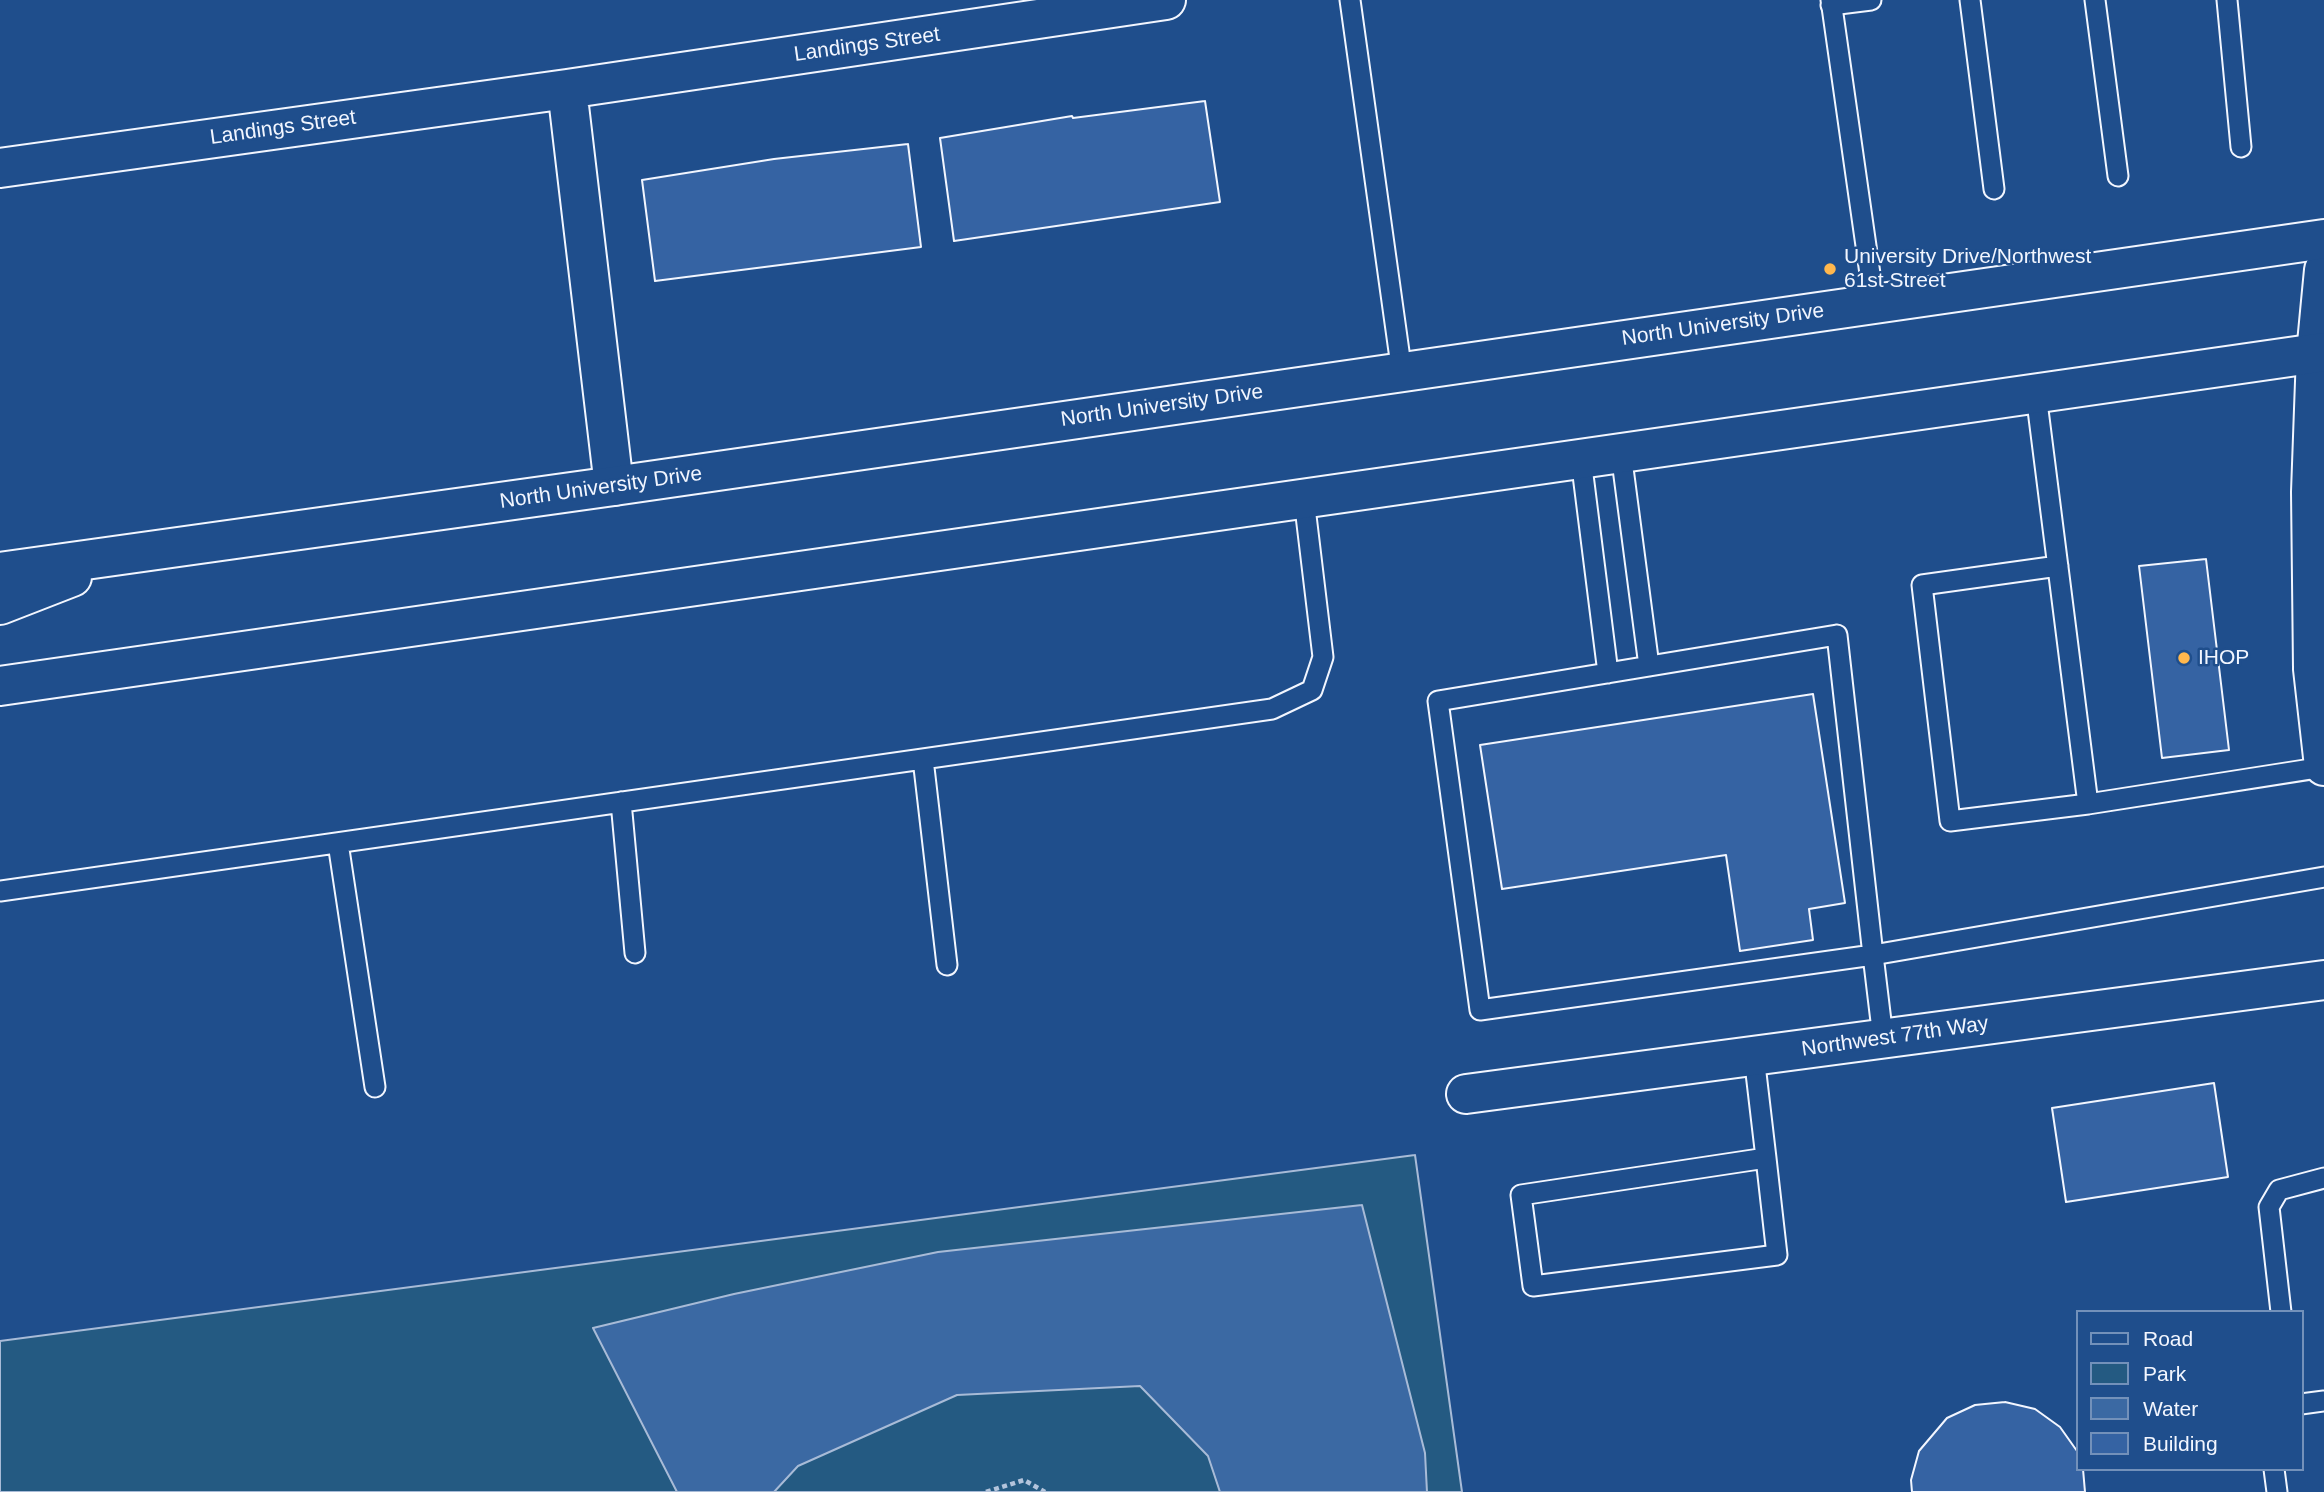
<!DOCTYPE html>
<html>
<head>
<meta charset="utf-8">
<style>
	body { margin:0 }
	#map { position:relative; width:2324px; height:1492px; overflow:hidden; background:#1f4e8c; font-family:Helvetica,sans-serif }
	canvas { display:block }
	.legend { position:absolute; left:2076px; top:1310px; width:228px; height:161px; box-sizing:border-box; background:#1f4e8c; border:2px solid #7391ba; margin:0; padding:9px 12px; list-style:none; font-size:21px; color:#f2f6ff }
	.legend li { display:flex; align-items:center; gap:14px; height:35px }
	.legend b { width:35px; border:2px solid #7391ba }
</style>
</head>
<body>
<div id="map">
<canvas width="2324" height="1492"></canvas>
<ul class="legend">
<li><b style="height:9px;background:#1f4e8c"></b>Road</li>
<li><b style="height:19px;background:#245a82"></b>Park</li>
<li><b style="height:19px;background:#3b69a3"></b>Water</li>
<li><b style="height:19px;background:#3563a3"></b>Building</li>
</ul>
</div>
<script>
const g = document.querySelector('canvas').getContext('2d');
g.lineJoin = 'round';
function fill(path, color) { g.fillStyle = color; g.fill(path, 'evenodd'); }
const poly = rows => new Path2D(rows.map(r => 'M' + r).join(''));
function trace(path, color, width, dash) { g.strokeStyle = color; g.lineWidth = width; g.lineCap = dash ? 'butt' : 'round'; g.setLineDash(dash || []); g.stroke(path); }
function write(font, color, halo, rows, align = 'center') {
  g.font = font + ' Helvetica,sans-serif'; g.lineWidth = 5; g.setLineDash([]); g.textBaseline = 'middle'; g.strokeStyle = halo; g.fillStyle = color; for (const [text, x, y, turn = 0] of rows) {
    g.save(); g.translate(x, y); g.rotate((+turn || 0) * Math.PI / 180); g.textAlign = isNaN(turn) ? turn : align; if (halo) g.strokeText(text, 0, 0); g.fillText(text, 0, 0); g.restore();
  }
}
const green = poly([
	[1415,1155,1462,1492,0,1492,0,1341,1415,1155]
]);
const water = poly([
	[1362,1205,1425,1453,1427,1492,1220,1492,1208,1456,1140,1386,957,1395,798,1466,774,1492,677,1492,593,1328,734,1294,938,1252,1362,1205]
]);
const building = poly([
	[1205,101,1220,202,954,241,940,138,1072,116,1073,118,1205,101],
	[908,144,921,247,655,281,642,180,774,159,908,144],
	[2206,559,2229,750,2162,758,2139,566,2206,559],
	[1813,694,1845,903,1809,909,1813,940,1740,951,1726,855,1502,889,1480,745,1813,694],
	[2214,1083,2228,1177,2066,1202,2052,1108,2214,1083],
	[2005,1402,2035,1409,2060,1427,2077,1451,2077,1469,2083,1469,2085,1492,1912,1492,1911,1480,1919,1451,1947,1418,1975,1405,2005,1402]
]);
const path = poly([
	[986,1492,1024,1480,1045,1492]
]);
const lane = poly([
	[1350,0,1402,373],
	[1831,0,1874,302],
	[1970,0,1994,189],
	[2095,0,2118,176],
	[2227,0,2241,147],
	[1831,5,1871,0],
	[2036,394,2088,804,2324,767],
	[1621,453,1649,666],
	[1581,459,1608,673],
	[2058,566,1922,585,1950,821,2088,804],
	[923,759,947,965],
	[621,802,635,953],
	[338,843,375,1087],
	[0,891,1272,709,1312,690,1323,657,1304,499],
	[1883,1038,1873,955,1837,635,1438,701,1480,1010,1873,955,2324,877],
	[1754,1056,1766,1158,1777,1255,1533,1286,1521,1195,1766,1158],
	[2281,1312,2269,1207,2279,1190,2324,1178],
	[2301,1404,2324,1401],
	[2274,1469,2277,1492]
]);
const street = poly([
	[567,89,614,486],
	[0,168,567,89,1166,0],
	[2324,270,2316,354,2311,492,2313,669,2324,766],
	[1466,1094,2324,980]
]);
const primary = poly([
	[0,572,614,486,2324,239],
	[0,605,72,577],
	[0,686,2324,352]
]);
const markers = [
	[1830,269,7,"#ffb74d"],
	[2184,658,7,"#ffb74d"]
];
const streetNames = [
	["Landings Street",867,45,-8],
	["Landings Street",283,128,-8],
	["North University Drive",1723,325,-8],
	["North University Drive",1162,406,-8],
	["North University Drive",601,488,-8],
	["Northwest 77th Way",1895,1037,-8]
];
const poiNames = [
	["University Drive/Northwest",1844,257],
	["61st Street",1844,281],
	["IHOP",2198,658]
];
fill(green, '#245a82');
trace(green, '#a8bbd7', 2);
fill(water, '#3b69a3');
trace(water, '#a8bbd7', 2);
fill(building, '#3563a3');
trace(building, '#f2f6ff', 2);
trace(lane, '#f2f6ff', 23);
trace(street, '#f2f6ff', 42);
trace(primary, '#f2f6ff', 42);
trace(path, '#b3c4dc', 4.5, [5, 3.5]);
trace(lane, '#1f4e8c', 19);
trace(street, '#1f4e8c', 38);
trace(primary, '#1f4e8c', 38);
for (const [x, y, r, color] of markers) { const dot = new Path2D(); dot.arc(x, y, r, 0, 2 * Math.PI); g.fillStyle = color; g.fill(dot); trace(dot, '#1f4e8c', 2.5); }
write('21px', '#f2f6ff', '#1f4e8c', streetNames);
write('21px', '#f2f6ff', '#1f4e8c', poiNames, 'left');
</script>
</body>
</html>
